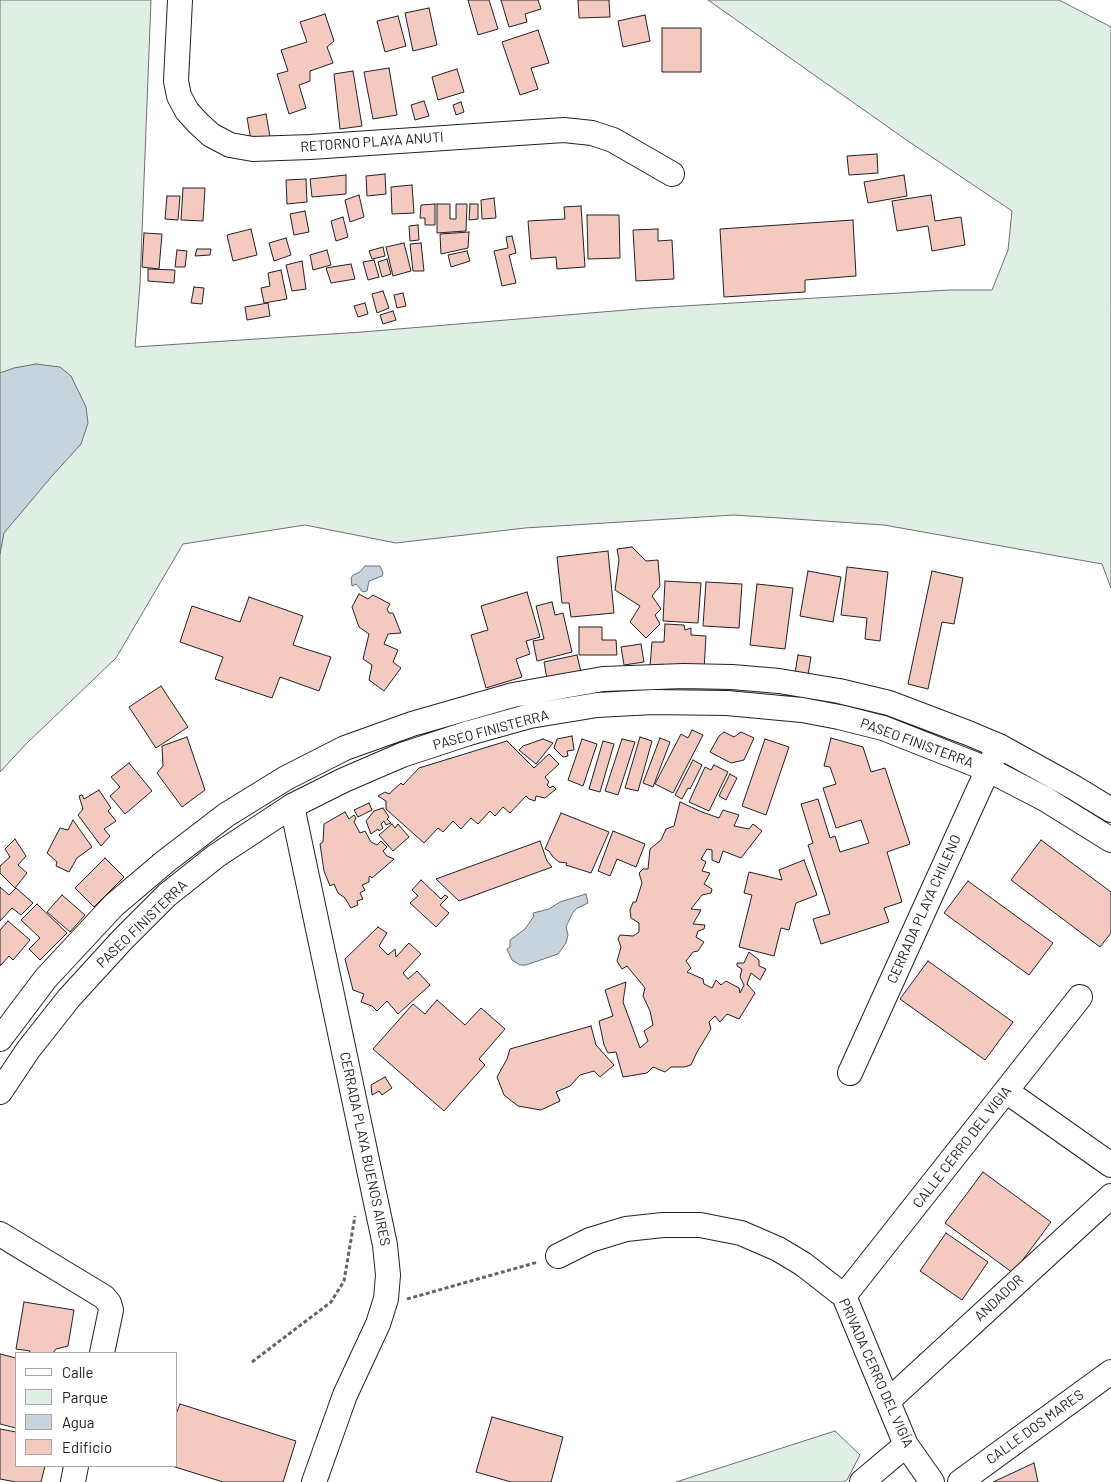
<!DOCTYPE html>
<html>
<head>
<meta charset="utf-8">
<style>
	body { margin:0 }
	#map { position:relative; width:1111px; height:1482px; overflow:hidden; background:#fff; font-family:Barlow,sans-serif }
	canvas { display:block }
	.legend { position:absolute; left:15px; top:1352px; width:162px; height:115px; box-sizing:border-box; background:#fff; border:1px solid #a7a7a7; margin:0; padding:6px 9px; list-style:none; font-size:15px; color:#222 }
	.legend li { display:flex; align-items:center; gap:10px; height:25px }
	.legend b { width:25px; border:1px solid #a7a7a7 }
</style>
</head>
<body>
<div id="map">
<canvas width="1111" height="1482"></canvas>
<ul class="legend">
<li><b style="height:6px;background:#fff"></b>Calle</li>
<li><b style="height:14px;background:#e0efe3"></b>Parque</li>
<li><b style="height:14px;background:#c7d3dd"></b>Agua</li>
<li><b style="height:14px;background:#f3c9c0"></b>Edificio</li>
</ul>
</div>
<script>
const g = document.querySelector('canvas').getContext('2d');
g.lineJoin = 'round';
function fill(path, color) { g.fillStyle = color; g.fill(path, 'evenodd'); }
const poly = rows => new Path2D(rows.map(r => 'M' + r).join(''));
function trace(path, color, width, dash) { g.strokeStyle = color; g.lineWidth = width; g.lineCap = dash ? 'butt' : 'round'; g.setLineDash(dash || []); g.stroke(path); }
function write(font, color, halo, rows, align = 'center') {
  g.font = font + ' Barlow,sans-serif'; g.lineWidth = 4; g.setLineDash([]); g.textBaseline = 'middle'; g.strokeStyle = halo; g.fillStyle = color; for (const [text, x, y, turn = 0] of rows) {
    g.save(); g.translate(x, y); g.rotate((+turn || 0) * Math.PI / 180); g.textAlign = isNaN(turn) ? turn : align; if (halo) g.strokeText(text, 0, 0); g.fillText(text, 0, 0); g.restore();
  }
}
const green = poly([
	[0,0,151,0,140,284,135,347,362,332,650,308,949,290,992,290,1008,250,1012,211,905,139,708,0,1059,0,1111,27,1111,588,1102,564,884,525,734,515,525,528,396,543,305,525,183,544,116,658,27,743,0,772,0,0],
	[835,1431,860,1455,847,1480,843,1482,676,1482,835,1431]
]);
const water = poly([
	[36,364,60,367,71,376,86,407,88,423,81,444,52,476,4,533,0,554,0,373,14,368,36,364],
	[365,566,380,566,383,573,382,576,369,581,367,591,363,592,356,584,352,586,351,578,353,575,360,572,365,566],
	[586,894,588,903,576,909,573,912,566,927,568,935,566,943,558,954,526,965,520,965,512,960,507,949,510,947,510,940,525,929,534,916,533,913,549,909,560,902,586,894]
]);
const building = poly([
	[468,0,489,0,498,29,478,35,468,0],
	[501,0,538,0,541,9,525,14,527,22,509,27,501,0],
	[578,0,609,0,610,17,579,18,578,0],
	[429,8,437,45,413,51,405,13,429,8],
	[325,14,334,41,327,47,333,63,310,71,310,81,299,85,306,108,289,114,277,74,288,71,281,50,307,42,300,22,325,14],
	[645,15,650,41,623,47,618,21,645,15],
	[398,16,406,46,385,52,377,21,398,16],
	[662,28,701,28,701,72,662,72,662,28],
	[538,30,549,63,531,68,538,89,520,95,502,42,538,30],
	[389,68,397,115,373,119,364,72,389,68],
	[457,69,464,92,438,100,432,77,457,69],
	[353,71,362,126,340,129,334,74,353,71],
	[424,101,429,116,415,120,411,105,424,101],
	[461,102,464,112,456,115,453,105,461,102],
	[266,114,271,142,252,146,247,118,266,114],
	[877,154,878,173,849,175,847,156,877,154],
	[385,174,386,194,367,196,366,176,385,174],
	[346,175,346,194,312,197,310,179,346,175],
	[904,175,907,196,868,203,864,182,904,175],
	[306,179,307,202,287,204,286,180,306,179],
	[412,185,414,213,392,214,391,187,412,185],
	[183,188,205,188,203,221,181,220,183,188],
	[359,195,364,217,350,222,345,200,359,195],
	[931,195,935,221,961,217,965,245,932,251,928,226,897,231,892,201,931,195],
	[167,196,180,196,178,220,165,219,167,196],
	[494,198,496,218,482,219,481,200,494,198],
	[435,204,435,225,425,225,425,218,420,218,421,205,435,204],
	[437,204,450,204,450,219,456,219,456,204,467,204,466,231,437,233,437,204],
	[470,204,478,204,478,219,469,220,470,204],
	[581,206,585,267,557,269,556,257,531,259,528,221,565,219,564,207,581,206],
	[305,211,309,232,294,235,290,214,305,211],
	[587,215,619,215,620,258,588,259,587,215],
	[343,217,348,237,336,241,331,221,343,217],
	[853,220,856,276,805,280,805,292,724,297,720,229,853,220],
	[418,225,419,240,410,241,409,226,418,225],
	[251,229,257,255,233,261,227,235,251,229],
	[658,229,658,241,672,240,674,279,636,281,633,230,658,229],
	[469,232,468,248,441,254,440,234,469,232],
	[144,233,162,234,159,269,142,267,144,233],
	[512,236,516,253,509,255,516,283,502,286,494,251,508,248,506,237,512,236],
	[286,238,291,255,274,261,269,243,286,238],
	[404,243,411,271,393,276,386,247,404,243],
	[421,243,424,271,413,271,410,244,421,243],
	[383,247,385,256,372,259,369,251,383,247],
	[197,249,211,249,210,255,195,256,197,249],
	[177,250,187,251,185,267,175,267,177,250],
	[327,250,331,265,313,270,310,255,327,250],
	[467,251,470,261,451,267,448,255,467,251],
	[387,259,391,274,382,277,378,262,387,259],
	[374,260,379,277,368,280,363,262,374,260],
	[302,261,306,289,292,291,286,265,302,261],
	[351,264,355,279,331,283,326,268,351,264],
	[148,269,175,270,174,283,148,281,148,269],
	[281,270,287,299,264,303,261,288,270,286,268,273,281,270],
	[194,287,204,288,202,304,191,303,194,287],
	[383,291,389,308,377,313,372,294,383,291],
	[403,293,406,306,397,308,394,295,403,293],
	[268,303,270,316,247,320,245,307,268,303],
	[365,303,368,314,358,317,354,306,365,303],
	[393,311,396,320,383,324,380,315,393,311],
	[632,547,646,561,658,560,660,586,652,596,661,609,655,615,660,624,646,638,630,622,640,606,615,590,619,560,617,549,632,547],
	[608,551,614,613,571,617,569,603,562,603,557,557,608,551],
	[847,567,888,572,880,641,865,639,867,618,841,615,847,567],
	[808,571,841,577,833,622,800,616,808,571],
	[932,571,963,578,954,624,942,622,928,689,908,684,932,571],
	[665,581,701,583,698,623,663,621,665,581],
	[706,582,742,584,739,628,703,626,706,582],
	[757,584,793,588,785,649,750,645,757,584],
	[527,592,540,637,526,641,530,654,516,659,522,677,486,688,471,635,488,630,481,606,527,592],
	[359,594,368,599,373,595,390,604,387,609,389,613,393,613,401,633,388,634,384,644,398,650,393,662,401,668,384,691,369,680,372,665,363,659,369,634,359,627,352,607,359,594],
	[249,597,303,616,293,645,331,657,319,691,280,677,272,698,215,679,223,657,180,642,192,606,240,622,249,597],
	[552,602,555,615,563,613,572,652,537,661,533,641,544,639,536,606,552,602],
	[665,624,684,625,685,630,691,628,691,635,706,636,704,670,650,666,652,642,664,642,665,624],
	[579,627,602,627,602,640,616,640,617,655,579,655,579,627],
	[641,644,644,662,624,665,621,647,641,644],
	[577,655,581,672,547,679,544,662,577,655],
	[798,655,811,657,808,675,795,673,798,655],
	[161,686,188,727,156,748,129,707,161,686],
	[692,730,703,735,673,793,655,784,681,734,688,738,692,730],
	[724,732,734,737,741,732,754,738,744,760,731,763,710,752,719,736,724,732],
	[572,736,574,750,567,751,568,756,563,757,554,748,557,739,572,736],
	[187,737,205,790,182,807,157,773,163,766,162,746,187,737],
	[640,737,652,741,638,791,625,788,640,737],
	[660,738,670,742,653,787,643,783,660,738],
	[831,738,863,747,871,772,885,768,910,844,887,852,902,902,884,908,889,922,821,944,813,919,830,914,808,845,813,843,801,804,818,799,830,838,835,836,840,852,869,843,861,820,836,828,823,788,836,784,830,767,824,766,831,738],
	[543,739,553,743,536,764,519,750,523,746,543,739],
	[582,739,597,744,583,786,568,780,582,739],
	[622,739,635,742,618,795,605,791,622,739],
	[765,739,789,747,766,815,742,806,765,739],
	[507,741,534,768,549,754,559,764,545,777,549,782,547,785,550,788,553,786,556,789,545,798,536,796,535,801,529,799,526,796,510,813,503,807,495,816,490,811,478,824,471,818,461,829,453,821,443,832,438,828,424,843,386,809,386,801,378,796,385,792,389,794,401,783,403,785,419,768,507,741],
	[603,741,614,744,600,792,589,789,603,741],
	[693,760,702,765,690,789,688,788,682,799,675,795,693,760],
	[129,763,152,791,125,814,110,796,120,787,111,777,129,763],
	[714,765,728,772,709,811,689,802,705,767,711,770,714,765],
	[730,774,737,778,726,800,719,796,730,774],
	[99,790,111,808,108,811,116,821,104,829,110,836,101,846,78,815,83,809,79,796,82,795,84,799,99,790],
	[680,802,702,812,719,818,723,810,739,815,734,826,749,829,753,824,762,831,741,858,723,851,719,863,712,860,712,850,707,849,701,859,706,862,702,871,710,873,704,884,712,889,711,893,702,895,691,909,701,910,693,924,705,925,704,929,698,931,696,937,704,942,698,951,693,952,686,961,691,968,687,972,703,979,704,984,712,988,716,980,721,985,726,981,739,988,740,993,744,985,740,977,742,969,737,966,737,963,744,963,749,952,759,960,759,966,766,969,760,980,751,973,747,984,755,993,739,1019,727,1014,720,1022,715,1016,709,1022,711,1029,697,1052,691,1065,684,1067,671,1067,665,1072,653,1067,647,1073,623,1077,616,1052,608,1053,604,1045,599,1021,613,1016,605,990,626,982,623,1002,640,1048,648,1041,644,1031,653,1025,650,1011,643,996,645,988,627,966,622,969,617,961,621,947,618,939,620,935,633,936,639,932,639,923,631,918,630,910,633,902,636,902,642,883,639,873,643,869,648,869,650,849,661,840,666,829,674,826,680,802],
	[369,803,372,810,358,817,354,810,369,803],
	[383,808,389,817,387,819,391,823,386,825,384,821,381,824,383,828,379,831,378,829,371,834,366,821,374,811,383,808],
	[345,812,349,819,354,815,356,818,354,822,360,833,365,831,371,842,377,845,381,841,387,847,383,851,387,856,394,859,372,878,370,876,369,877,369,882,362,885,365,890,360,893,363,899,357,901,358,905,351,908,345,898,338,893,334,884,330,886,324,871,320,844,323,842,324,824,345,812],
	[561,813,609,832,591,873,566,865,567,863,559,862,553,857,549,851,545,849,561,813],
	[73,820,92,847,77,858,69,872,56,866,57,862,47,853,60,828,68,830,73,820],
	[392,824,395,828,398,824,409,837,393,851,379,835,392,824],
	[613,831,645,844,636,867,617,859,610,876,598,871,613,831],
	[15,839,26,856,18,865,27,873,15,888,0,873,0,866,10,857,5,849,15,839],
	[1041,840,1111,892,1111,933,1100,947,1011,880,1041,840],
	[540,841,547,861,552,867,459,901,436,879,540,841],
	[105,858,124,877,94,907,75,888,105,858],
	[804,860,817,895,796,903,789,930,781,928,774,956,739,947,752,895,744,893,749,872,782,880,779,870,804,860],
	[421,880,441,899,445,895,448,897,440,905,449,913,436,927,410,903,418,896,412,890,421,880],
	[968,881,1053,943,1029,975,944,913,968,881],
	[0,887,9,895,16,888,33,903,21,915,12,908,0,921,0,887],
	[62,895,85,915,70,932,47,912,62,895],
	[37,904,67,933,40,960,29,949,40,938,21,920,37,904],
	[8,921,30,940,13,960,9,956,0,966,0,930,8,921],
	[378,927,387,933,379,946,388,955,395,949,396,957,409,943,421,954,403,973,408,979,417,971,430,985,398,1014,387,1001,377,1011,372,1006,361,1002,364,994,353,990,345,959,378,927],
	[928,961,1013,1022,985,1060,900,999,928,961],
	[437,1000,465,1025,481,1008,505,1029,479,1059,485,1065,444,1111,373,1049,413,1004,425,1014,437,1000],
	[591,1026,596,1045,614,1065,600,1077,594,1071,580,1075,570,1086,556,1092,560,1101,541,1110,518,1106,504,1095,497,1077,507,1059,510,1049,591,1026],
	[385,1077,392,1088,382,1095,379,1091,372,1095,371,1085,385,1077],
	[983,1172,1051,1222,1013,1273,945,1223,983,1172],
	[946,1233,988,1262,962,1300,920,1271,946,1233],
	[24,1302,74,1310,68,1346,56,1349,53,1353,29,1353,30,1351,16,1349,24,1302],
	[0,1354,16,1358,16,1428,0,1424,0,1354],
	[180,1404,296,1441,283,1482,223,1482,172,1466,176,1466,176,1414,180,1404],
	[492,1417,563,1437,551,1482,511,1482,476,1472,492,1417],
	[0,1429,16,1432,16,1466,45,1466,41,1482,16,1482,0,1479,0,1429],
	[1034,1463,1038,1482,993,1482,1034,1463]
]);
const path = poly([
	[407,1299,538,1262],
	[252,1362,331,1302,344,1281,355,1216]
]);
const minor = poly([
	[180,0,176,81,179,96,187,111,198,123,211,135,230,145,253,149,310,147,564,130,592,133,613,140,672,174],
	[292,806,385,1245,388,1275,386,1299,378,1324,345,1395,314,1482],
	[0,1039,46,978,114,905,166,861,226,815,286,778,345,748,412,724,513,695,603,679,683,676,732,677,779,681,839,691,889,703,968,733,999,746,1075,788,1111,810],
	[850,1073,994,756],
	[1006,1091,1111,1165],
	[0,1092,28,1050,69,998,122,940,167,895,216,856,292,806,344,780,402,755,469,733,530,716,597,705,653,702,727,703,802,710,839,717,883,728,987,769,1045,799,1111,840],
	[0,1234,104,1297,109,1303,111,1310,102,1353],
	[558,1256,590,1240,626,1229,663,1225,700,1225,741,1233,778,1249,803,1264,844,1296,906,1445,932,1482],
	[844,1296,1080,997],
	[888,1401,1111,1196],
	[73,1482,76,1466],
	[862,1482,906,1445],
	[960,1482,1111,1372]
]);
const streetNames = [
	["RETORNO PLAYA ANUTI",372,142,-4],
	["PASEO FINISTERRA",491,730,-15],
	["PASEO FINISTERRA",917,743,20],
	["CERRADA PLAYA CHILENO",924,909,-66],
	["PASEO FINISTERRA",142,924,-44],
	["CALLE CERRO DEL VIGIA",962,1147,-52],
	["CERRADA PLAYA BUENOS AIRES",365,1149,78],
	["ANDADOR",999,1298,-43],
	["PRIVADA CERRO DEL VIGÍA",876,1373,66],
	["CALLE DOS MARES",1035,1427,-36]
];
fill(green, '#e0efe3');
trace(green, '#6f6f6f', 1);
fill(water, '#c7d3dd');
trace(water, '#6f6f6f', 1);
fill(building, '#f3c9c0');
trace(building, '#222', 1);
trace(minor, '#222', 26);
trace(path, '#646464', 3, [4, 2.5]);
trace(minor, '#fff', 24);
write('14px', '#222', '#fff', streetNames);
</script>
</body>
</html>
